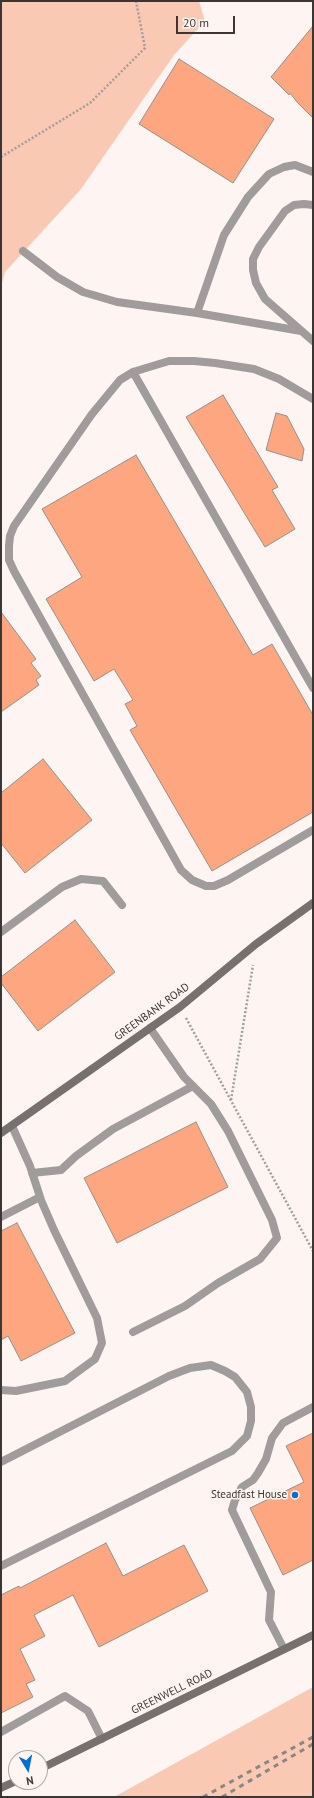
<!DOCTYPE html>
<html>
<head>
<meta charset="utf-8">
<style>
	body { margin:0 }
	#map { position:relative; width:314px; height:1798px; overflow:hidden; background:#fef5f2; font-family:"PT Sans",sans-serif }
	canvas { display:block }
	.frame { position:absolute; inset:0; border:2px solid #393634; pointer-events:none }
	.north { position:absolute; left:8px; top:1750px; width:40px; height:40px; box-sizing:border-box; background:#fef5f2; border:1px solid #afa9a6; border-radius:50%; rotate:170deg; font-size:11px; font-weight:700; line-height:16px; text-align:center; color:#393634 }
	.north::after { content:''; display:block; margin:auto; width:14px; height:18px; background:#006fd6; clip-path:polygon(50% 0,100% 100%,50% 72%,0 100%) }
	.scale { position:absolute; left:176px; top:16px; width:59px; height:18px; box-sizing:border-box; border:2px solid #393634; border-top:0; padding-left:5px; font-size:12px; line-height:14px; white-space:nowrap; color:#393634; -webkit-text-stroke:3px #fef5f2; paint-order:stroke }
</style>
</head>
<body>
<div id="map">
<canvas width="314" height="1798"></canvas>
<div class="frame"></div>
<div class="north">N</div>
<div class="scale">20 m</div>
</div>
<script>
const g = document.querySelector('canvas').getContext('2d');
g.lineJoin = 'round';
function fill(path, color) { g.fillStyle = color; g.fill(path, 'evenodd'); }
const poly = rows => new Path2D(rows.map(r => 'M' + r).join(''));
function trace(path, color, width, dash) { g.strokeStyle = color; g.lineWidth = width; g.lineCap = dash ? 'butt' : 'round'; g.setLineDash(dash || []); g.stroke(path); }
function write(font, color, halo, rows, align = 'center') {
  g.font = font + ' "PT Sans",sans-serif'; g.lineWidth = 3; g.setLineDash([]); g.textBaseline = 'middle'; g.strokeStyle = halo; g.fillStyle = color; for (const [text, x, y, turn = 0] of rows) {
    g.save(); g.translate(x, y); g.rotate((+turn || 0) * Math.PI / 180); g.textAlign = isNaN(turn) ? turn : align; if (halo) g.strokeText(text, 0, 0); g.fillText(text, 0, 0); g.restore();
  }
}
const green = poly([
	[1,1,199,1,205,21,174,55,81,189,5,272,1,287],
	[313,1687,313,1797,114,1797]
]);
const building = poly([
	[313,26,313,118,297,102,290,93,289,95,271,77,313,26],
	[179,59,274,119,233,183,139,124,179,59],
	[223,395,278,487,272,490,295,529,265,547,186,417,223,395],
	[276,413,287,416,304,449,302,461,266,450,276,413],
	[136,455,253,655,272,644,313,715,313,812,212,871,130,730,137,726,125,704,133,700,114,669,94,681,46,599,82,577,42,509,136,455],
	[1,612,36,659,31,663,41,676,36,680,39,685,1,712,1,612],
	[43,759,92,820,25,873,1,843,1,793,43,759],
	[75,920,115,972,38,1031,1,983,1,977,75,920],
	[196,1122,228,1187,117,1243,84,1178,196,1122],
	[17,1223,75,1333,21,1361,8,1336,1,1340,1,1231,17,1223],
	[313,1433,313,1560,283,1575,250,1508,304,1482,286,1446,313,1433],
	[106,1543,123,1576,184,1545,208,1591,99,1647,73,1595,34,1615,45,1636,20,1649,35,1680,26,1684,33,1697,1,1713,1,1595,19,1586,20,1588,106,1543]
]);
const path = poly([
	[1,157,90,103,145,48,136,1],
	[186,1018,313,1251],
	[231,1100,253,965]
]);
const lane = poly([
	[313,205,304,204,294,205,285,211,259,247,253,259,253,270,256,283,265,299,313,341],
	[23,251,57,277,83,292,117,302,197,313,301,331],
	[197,313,224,235,248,197,269,174,284,167,295,165,313,172],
	[133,372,313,688],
	[313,399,279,379,254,369,215,363,194,361,169,361,133,372,120,380,92,414,14,526,10,536,9,546,9,560,14,571,181,870,192,880,206,886,214,886,228,880,313,830],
	[1,932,62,887,81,879,103,881,122,905],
	[32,1173,61,1170,76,1156,113,1129,193,1086],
	[1,1217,40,1197],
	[133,1332,185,1306,218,1283,260,1259,277,1238,272,1220,228,1131,211,1104,184,1077,150,1028],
	[1,1390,16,1391,65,1381,95,1359,102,1343,97,1318,54,1230,41,1200,30,1166,12,1126],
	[1,1462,169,1376,190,1368,211,1365,225,1371,235,1377,247,1392,251,1407,251,1421,247,1436,232,1451,1,1566],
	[284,1649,269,1620,271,1592,232,1510,235,1500,242,1487,253,1480,258,1473,266,1459,272,1438,283,1423,313,1407],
	[1,1732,65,1696,88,1711,102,1739]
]);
const secondary = poly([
	[1,1133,180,1007,256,944,313,903],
	[40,1769,313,1635],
	[1,1788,16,1781]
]);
const rail = poly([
	[203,1797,313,1737],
	[222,1797,313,1744]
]);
const markers = [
	[295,1495,4,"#006fd6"]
];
const streetNames = [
	["GREENBANK ROAD",152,1012,-36],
	["GREENWELL ROAD",172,1692,-26]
];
const poiNames = [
	["Steadfast House",287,1495]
];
fill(green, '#f9c9b4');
fill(building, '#fda67f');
trace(building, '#98908d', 1);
trace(path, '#a49e9b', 2.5, [2, 2]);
trace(lane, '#a09c9b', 8);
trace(secondary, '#76716f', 8);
trace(rail, '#8b8683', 3, [5, 5]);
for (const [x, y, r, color] of markers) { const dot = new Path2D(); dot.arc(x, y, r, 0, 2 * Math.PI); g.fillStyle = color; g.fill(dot); trace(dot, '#fef5f2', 1.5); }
write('11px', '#393634', '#fef5f2', streetNames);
write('11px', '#393634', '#fef5f2', poiNames, 'right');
</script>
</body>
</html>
